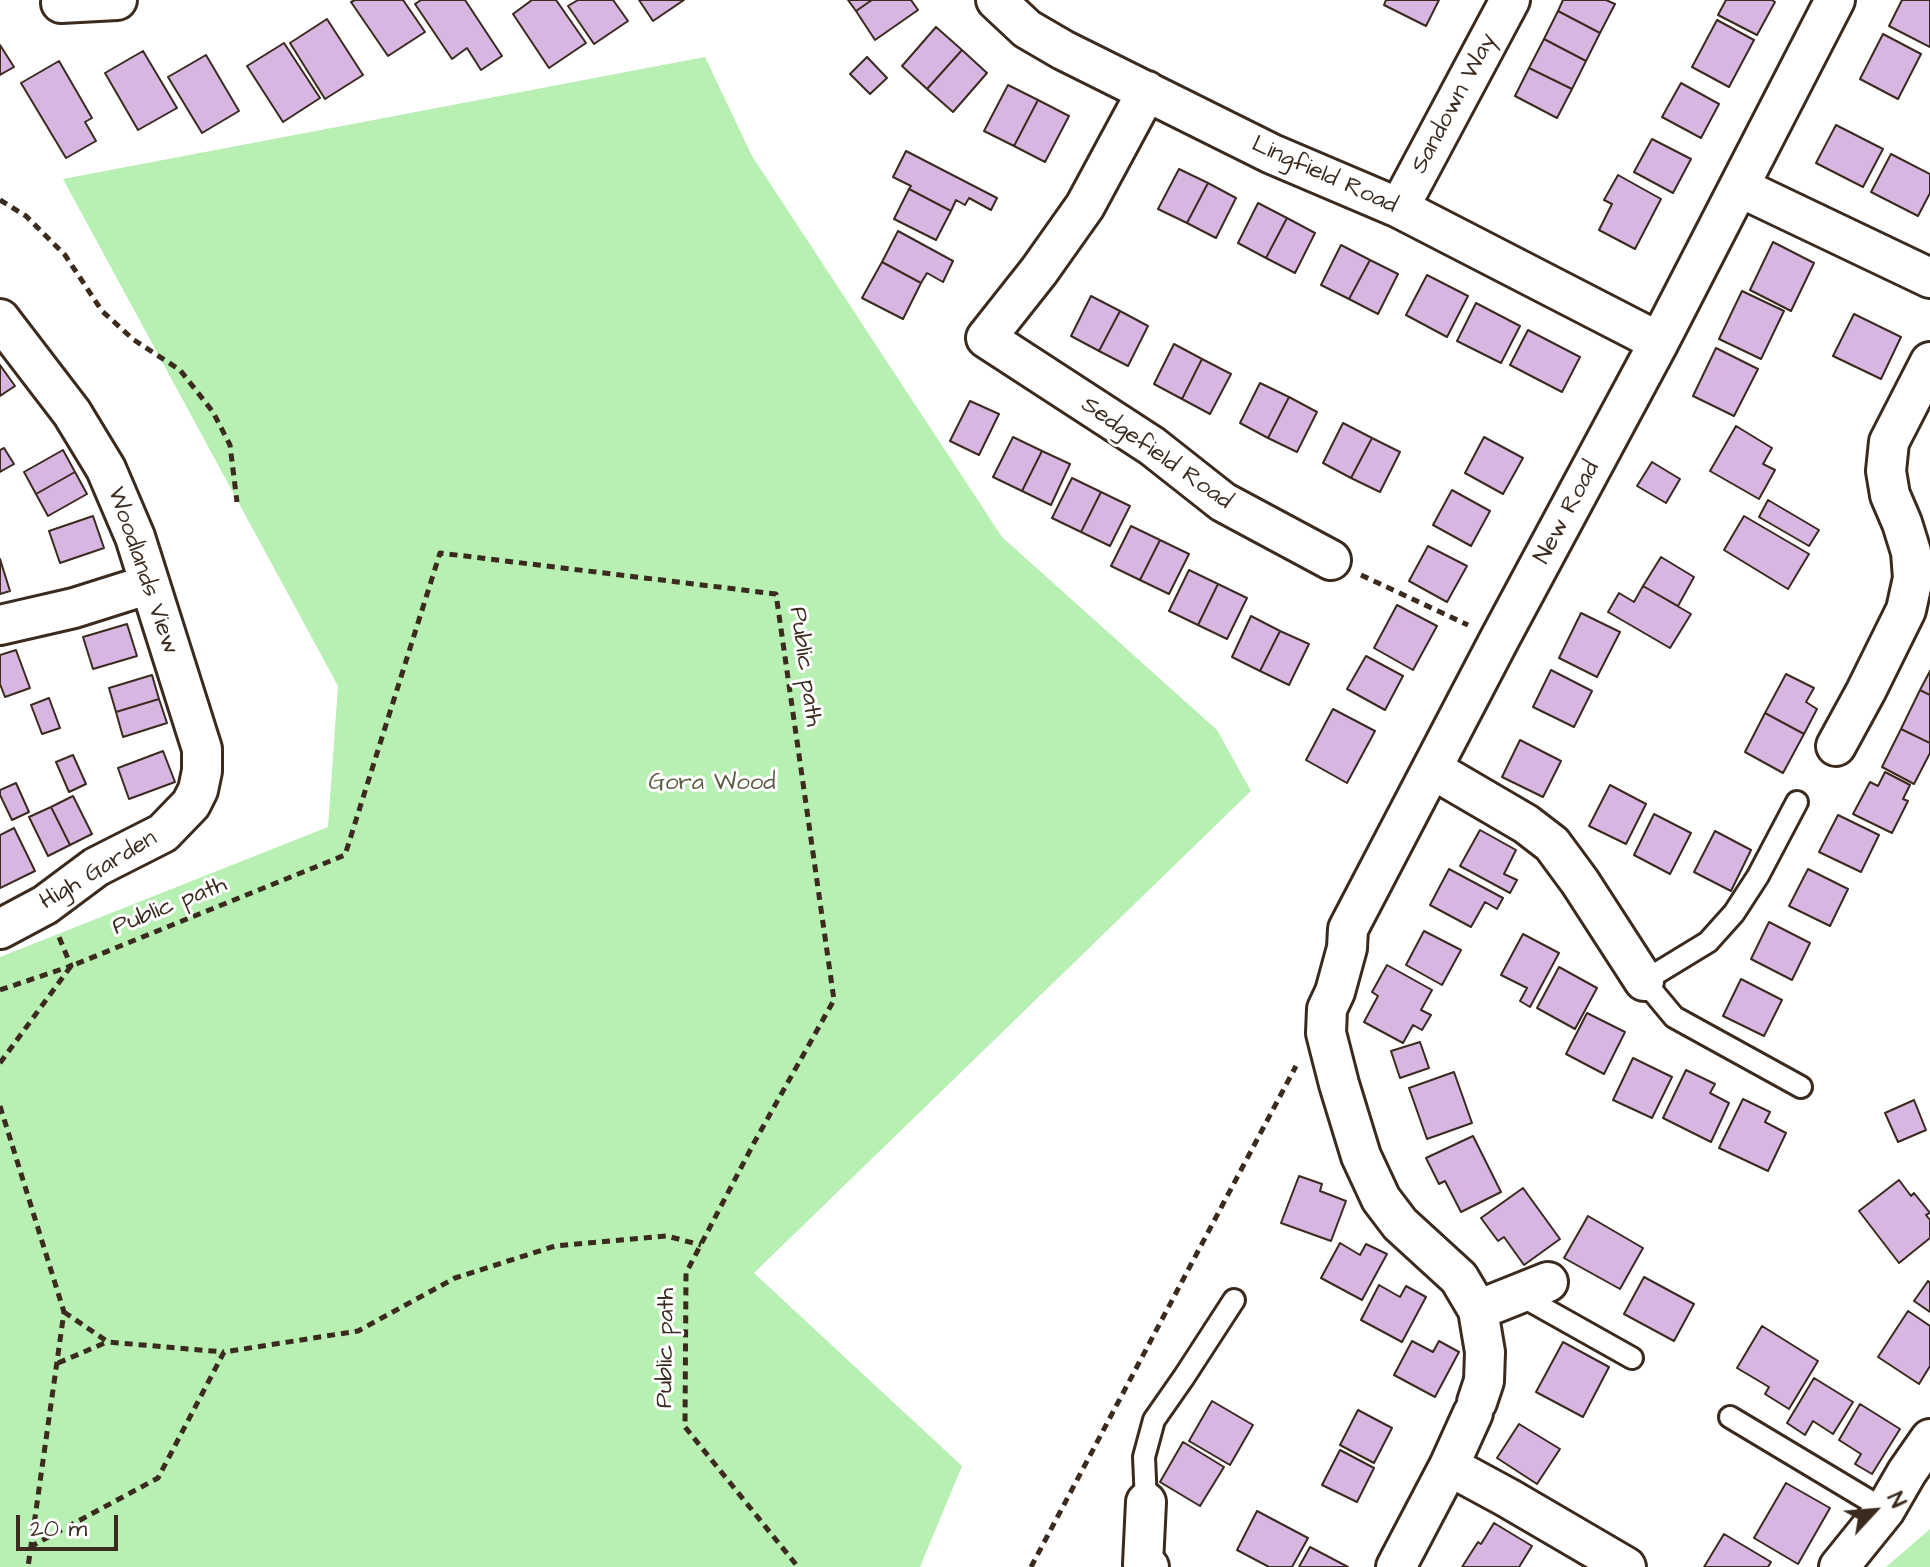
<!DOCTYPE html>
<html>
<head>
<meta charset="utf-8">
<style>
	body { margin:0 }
	#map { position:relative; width:1930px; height:1567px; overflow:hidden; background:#fff; font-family:"Architects Daughter",sans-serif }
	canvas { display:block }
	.north { position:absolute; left:1834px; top:1471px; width:80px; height:80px; -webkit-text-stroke:6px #fff; paint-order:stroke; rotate:64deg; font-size:22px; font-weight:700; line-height:32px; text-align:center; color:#3b2a1e }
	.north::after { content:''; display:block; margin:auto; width:28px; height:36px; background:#3b2a1e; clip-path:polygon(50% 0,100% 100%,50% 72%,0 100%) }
	.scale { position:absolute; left:16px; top:1515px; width:102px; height:36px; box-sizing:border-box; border:4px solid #3b2a1e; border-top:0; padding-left:10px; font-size:24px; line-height:28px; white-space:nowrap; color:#3b2a1e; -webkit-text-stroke:6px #fff; paint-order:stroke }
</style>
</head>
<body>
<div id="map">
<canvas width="1930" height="1567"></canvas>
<div class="north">N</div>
<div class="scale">20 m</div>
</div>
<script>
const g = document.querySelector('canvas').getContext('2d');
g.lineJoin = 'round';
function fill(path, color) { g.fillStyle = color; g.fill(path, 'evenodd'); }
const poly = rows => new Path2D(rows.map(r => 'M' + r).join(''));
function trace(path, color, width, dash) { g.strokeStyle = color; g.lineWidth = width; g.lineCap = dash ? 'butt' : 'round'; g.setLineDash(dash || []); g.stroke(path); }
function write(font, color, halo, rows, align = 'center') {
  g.font = font + ' "Architects Daughter",sans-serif'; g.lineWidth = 6; g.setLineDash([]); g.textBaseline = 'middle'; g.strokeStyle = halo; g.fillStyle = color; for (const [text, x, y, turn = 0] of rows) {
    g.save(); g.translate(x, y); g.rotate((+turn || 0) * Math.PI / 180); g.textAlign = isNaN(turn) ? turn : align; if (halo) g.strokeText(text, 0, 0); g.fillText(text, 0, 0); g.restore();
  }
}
const green = poly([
	[705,57,752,156,1002,537,1217,730,1251,791,754,1273,962,1466,920,1567,0,1567,0,957,328,827,338,686,63,179],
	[1930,1529,1930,1567,1886,1567]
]);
const building = poly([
	[355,0,403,0,425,32,388,56,351,2,355,0],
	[421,0,465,0,502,56,481,70,467,48,452,59,415,4,421,0],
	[532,0,556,0,586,43,549,68,513,14,532,0],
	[578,0,613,0,628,21,594,44,568,6,578,0],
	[639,0,684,0,653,21,639,0],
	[848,0,872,0,856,11,848,0],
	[872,0,911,0,918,10,875,40,856,11,872,0],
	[1386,0,1439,0,1426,26,1384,5,1386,0],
	[1563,0,1606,0,1615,4,1600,33,1558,11,1563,0],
	[1726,0,1772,0,1775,2,1757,35,1718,15,1726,0],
	[1902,0,1930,0,1930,47,1889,26,1902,0],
	[1558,11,1600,33,1586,61,1544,39,1558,11],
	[327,19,363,75,325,99,290,43,327,19],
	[1717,20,1754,40,1729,87,1692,67,1717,20],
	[936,27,962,50,927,89,902,66,936,27],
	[1883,34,1921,54,1898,99,1860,79,1883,34],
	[1544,39,1586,61,1572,89,1529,68,1544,39],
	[284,43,320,98,283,122,247,66,284,43],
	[0,45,14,67,0,75,0,45],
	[962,50,987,73,953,112,927,89,962,50],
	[143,51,177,108,138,130,105,73,143,51],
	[206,55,239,111,202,133,168,77,206,55],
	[867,57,887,78,870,94,850,74,867,57],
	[59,61,92,118,85,122,96,141,66,158,21,83,59,61],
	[1529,68,1572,89,1557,118,1515,96,1529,68],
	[1681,83,1719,104,1701,138,1662,117,1681,83],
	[1008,85,1038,100,1014,146,984,131,1008,85],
	[1038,100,1069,116,1045,162,1014,146,1038,100],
	[1836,125,1883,149,1863,187,1816,163,1836,125],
	[1652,139,1691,159,1673,193,1634,172,1652,139],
	[906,151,997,198,991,210,969,198,965,205,956,200,951,211,909,189,911,186,893,177,906,151],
	[1891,154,1930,174,1930,193,1918,216,1871,192,1891,154],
	[1179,169,1208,183,1187,223,1158,209,1179,169],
	[1618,175,1661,199,1635,249,1599,230,1612,204,1604,200,1618,175],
	[1208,183,1236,198,1216,238,1187,223,1208,183],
	[909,189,951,211,936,240,894,219,909,189],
	[1258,203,1287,218,1266,258,1238,243,1258,203],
	[1287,218,1315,233,1295,273,1266,258,1287,218],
	[898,231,953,261,943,282,927,273,921,283,882,262,898,231],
	[1773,242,1814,263,1791,311,1750,290,1773,242],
	[1341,245,1370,260,1349,299,1321,285,1341,245],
	[1370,260,1398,274,1378,314,1349,299,1370,260],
	[882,262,921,283,903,319,862,298,882,262],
	[1427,275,1468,296,1447,337,1406,315,1427,275],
	[1742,291,1784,311,1761,359,1719,339,1742,291],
	[1091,296,1120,311,1099,351,1071,336,1091,296],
	[1476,303,1520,326,1501,363,1457,341,1476,303],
	[1120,311,1148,326,1128,366,1099,351,1120,311],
	[1854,314,1901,337,1881,379,1833,356,1854,314],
	[1528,330,1580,357,1562,392,1510,365,1528,330],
	[1174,344,1202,359,1182,399,1154,384,1174,344],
	[1716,348,1758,369,1734,416,1693,396,1716,348],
	[1202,359,1231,374,1210,414,1182,399,1202,359],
	[0,365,15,386,0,396,0,365],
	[1260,383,1289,397,1268,438,1240,423,1260,383],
	[1289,397,1317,412,1297,452,1268,438,1289,397],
	[970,401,999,414,979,455,950,441,970,401],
	[1343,423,1372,438,1351,478,1323,463,1343,423],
	[1736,426,1772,448,1763,464,1775,470,1759,499,1710,471,1736,426],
	[1013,437,1042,451,1022,491,993,477,1013,437],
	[1484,437,1523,458,1503,494,1465,473,1484,437],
	[1372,438,1400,452,1380,492,1351,478,1372,438],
	[4,448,14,464,0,472,0,450,4,448],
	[63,450,75,472,36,494,24,472,63,450],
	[1042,451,1070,464,1051,505,1022,491,1042,451],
	[1652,462,1680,479,1666,503,1637,486,1652,462],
	[75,472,87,494,48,516,36,494,75,472],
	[1072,478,1101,492,1081,532,1052,518,1072,478],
	[1452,490,1490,511,1471,546,1433,525,1452,490],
	[1101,492,1130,506,1110,546,1081,532,1101,492],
	[1768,500,1819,530,1809,546,1759,517,1768,500],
	[93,516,104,548,60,563,49,531,93,516],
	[1744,516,1809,554,1788,589,1724,550,1744,516],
	[1131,526,1160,540,1140,580,1111,566,1131,526],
	[1160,540,1189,554,1169,594,1140,580,1160,540],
	[1428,546,1467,566,1447,602,1409,581,1428,546],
	[1661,557,1694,577,1678,606,1643,586,1661,557],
	[0,559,10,591,0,594,0,559],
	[1189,570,1218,584,1198,625,1169,611,1189,570],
	[1218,584,1247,598,1227,639,1198,625,1218,584],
	[1643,586,1691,614,1670,648,1608,612,1619,593,1634,602,1643,586],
	[1397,605,1437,626,1413,670,1374,648,1397,605],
	[1581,613,1620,632,1597,677,1559,658,1581,613],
	[1251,616,1280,631,1260,671,1232,657,1251,616],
	[127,624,137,656,93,669,83,637,127,624],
	[1280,631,1309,644,1289,685,1260,671,1280,631],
	[16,650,30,688,5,697,0,684,0,655,16,650],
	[1366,656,1403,676,1385,710,1347,689,1366,656],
	[1551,670,1592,691,1574,727,1533,707,1551,670],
	[1930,671,1930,695,1920,690,1930,671],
	[1786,674,1814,688,1806,702,1817,709,1804,734,1765,713,1786,674],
	[152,675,159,699,116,712,109,688,152,675],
	[1920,690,1930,695,1930,743,1901,729,1920,690],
	[49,698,60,728,42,734,31,705,49,698],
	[159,699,167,723,123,737,116,712,159,699],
	[1333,709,1375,731,1347,783,1306,760,1333,709],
	[1765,713,1804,734,1783,773,1745,752,1765,713],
	[1901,729,1930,743,1930,753,1914,784,1882,767,1901,729],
	[1520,740,1561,761,1543,797,1502,777,1520,740],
	[163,751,175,782,129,799,118,768,163,751],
	[73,755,86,784,69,792,56,762,73,755],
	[1885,772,1910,785,1903,799,1908,801,1892,833,1853,814,1870,782,1878,786,1885,772],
	[16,783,29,812,12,820,0,795,0,790,16,783],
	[1610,785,1646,804,1626,844,1589,826,1610,785],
	[73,796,92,834,70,845,51,807,73,796],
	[51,807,70,845,48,856,29,817,51,807],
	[1654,814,1691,833,1670,874,1634,855,1654,814],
	[1838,815,1879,835,1861,872,1819,852,1838,815],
	[14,828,35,871,0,888,0,835,14,828],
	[1480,830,1516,850,1504,874,1517,880,1510,893,1460,866,1480,830],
	[1715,831,1751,850,1731,891,1694,872,1715,831],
	[1449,869,1503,898,1497,909,1485,902,1471,927,1430,905,1449,869],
	[1808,869,1848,889,1830,926,1789,906,1808,869],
	[1769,922,1810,943,1792,980,1751,959,1769,922],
	[1424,931,1461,950,1442,985,1406,965,1424,931],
	[1523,934,1559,953,1530,1007,1520,1001,1527,988,1501,975,1523,934],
	[1387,965,1432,990,1421,1010,1431,1015,1422,1030,1413,1025,1403,1043,1364,1022,1378,996,1372,992,1387,965],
	[1559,967,1597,988,1575,1029,1537,1008,1559,967],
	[1741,979,1782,1000,1764,1036,1723,1016,1741,979],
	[1587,1013,1625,1032,1604,1074,1566,1054,1587,1013],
	[1420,1042,1429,1068,1400,1078,1391,1051,1420,1042],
	[1633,1058,1672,1077,1652,1118,1613,1100,1633,1058],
	[1686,1070,1715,1084,1710,1093,1729,1103,1711,1142,1663,1118,1686,1070],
	[1454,1072,1472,1123,1427,1139,1409,1088,1454,1072],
	[1743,1099,1770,1112,1765,1122,1786,1133,1768,1171,1719,1148,1743,1099],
	[1914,1100,1926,1130,1898,1142,1885,1113,1914,1100],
	[1473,1136,1501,1192,1461,1212,1445,1181,1439,1184,1426,1158,1473,1136],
	[1299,1176,1322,1184,1320,1191,1346,1201,1331,1241,1281,1223,1299,1176],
	[1899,1180,1911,1196,1914,1193,1930,1213,1926,1215,1930,1220,1930,1238,1899,1263,1859,1211,1899,1180],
	[1523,1188,1560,1239,1524,1265,1504,1237,1498,1241,1481,1218,1523,1188],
	[1588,1216,1643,1248,1620,1289,1564,1258,1588,1216],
	[1340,1243,1360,1255,1366,1244,1387,1254,1362,1300,1321,1278,1340,1243],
	[1644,1277,1694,1304,1674,1341,1624,1314,1644,1277],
	[1928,1281,1930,1283,1930,1312,1914,1301,1928,1281],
	[1379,1285,1400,1297,1406,1286,1426,1297,1402,1342,1361,1320,1379,1285],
	[1908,1311,1930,1326,1930,1366,1919,1384,1878,1357,1908,1311],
	[1762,1326,1818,1361,1789,1409,1765,1394,1769,1387,1737,1368,1762,1326],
	[1412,1341,1433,1352,1439,1341,1459,1352,1435,1397,1394,1375,1412,1341],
	[1563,1342,1609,1367,1583,1417,1536,1392,1563,1342],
	[1814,1378,1853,1402,1833,1434,1813,1421,1805,1435,1787,1423,1814,1378],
	[1212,1401,1253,1425,1230,1465,1189,1441,1212,1401],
	[1860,1404,1900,1429,1872,1474,1855,1464,1861,1454,1839,1440,1860,1404],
	[1358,1410,1392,1428,1374,1463,1340,1445,1358,1410],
	[1519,1424,1560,1449,1537,1484,1497,1458,1519,1424],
	[1183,1442,1224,1467,1200,1506,1160,1482,1183,1442],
	[1340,1450,1374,1468,1357,1502,1322,1485,1340,1450],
	[1786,1483,1830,1508,1798,1564,1754,1538,1786,1483],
	[1257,1511,1308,1538,1292,1567,1269,1567,1237,1550,1257,1511],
	[1494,1523,1532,1546,1519,1567,1462,1567,1478,1542,1481,1544,1494,1523],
	[1724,1534,1771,1562,1768,1567,1704,1567,1724,1534],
	[1310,1547,1348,1567,1299,1567,1310,1547]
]);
const path = poly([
	[0,200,26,216,65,255,102,311,134,340,180,370,213,412,230,445,237,502],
	[1361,575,1468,625],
	[0,990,71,966,59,937],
	[0,1063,71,966,345,855,440,553,776,594,834,1000,755,1141,686,1273,685,1427,798,1567],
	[0,1106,64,1312,28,1567],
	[64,1312,108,1342,224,1352],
	[58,1363,107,1342],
	[30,1547,158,1478,224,1352,358,1331,455,1278,555,1246,667,1236,701,1245],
	[1031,1567,1296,1066]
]);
const lane = poly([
	[1797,802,1758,876,1734,913,1708,942,1644,981,1674,1017,1801,1087],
	[1518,1294,1632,1358],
	[1730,1417,1885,1510],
	[1146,1502,1144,1457,1154,1420,1184,1377,1234,1300]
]);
const street = poly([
	[996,0,1027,29,1063,50,1272,154,1399,208,1659,342],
	[61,3,117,0],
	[1147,91,1085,206,1039,271,986,338,1152,446,1223,502,1331,560],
	[1739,187,1930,278],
	[1399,208,1510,0],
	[0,319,72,413,106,469,135,537,202,749,202,771,198,790,191,804,163,833,96,867,45,905,0,929],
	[0,625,74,608,150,584],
	[1836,746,1866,691,1906,610,1913,578,1911,552,1902,523,1890,495,1886,471,1889,442,1930,362],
	[1432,769,1526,824,1552,844,1580,882,1644,981],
	[1478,1310,1548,1282],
	[1477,1402,1484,1381,1485,1352,1478,1310,1459,1278,1400,1224,1381,1199,1361,1156,1339,1084,1326,1033,1327,1009,1335,992,1347,948,1348,929,1499,640,1659,342,1835,0],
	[1449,1466,1508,1498,1626,1567],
	[1146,1502,1143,1564,1149,1567],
	[1396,1567,1449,1466,1473,1413],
	[1839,1567,1885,1510,1907,1472,1930,1439]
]);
const streetNames = [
	["Sandown Way",1455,104,-62],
	["Lingfield Road",1324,176,24],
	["Sedgefield Road",1156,454,35],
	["New Road",1568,513,-62],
	["Woodlands View",142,571,71],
	["Public path",804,667,82],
	["High Garden",99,871,-31],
	["Public path",170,907,-22],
	["Public path",667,1348,-89]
];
const parkNames = [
	["Gora Wood",712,784]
];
fill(green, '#b8efb2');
fill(building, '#d8b6e2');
trace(building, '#3b2a1e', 2);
trace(lane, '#3b2a1e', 26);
trace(street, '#3b2a1e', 44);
trace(path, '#3b2a1e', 5, [8, 6]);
trace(lane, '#fff', 20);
trace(street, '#fff', 38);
write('24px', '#3b2a1e', '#fff', streetNames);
write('24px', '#5a5b43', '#fff', parkNames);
</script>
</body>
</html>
